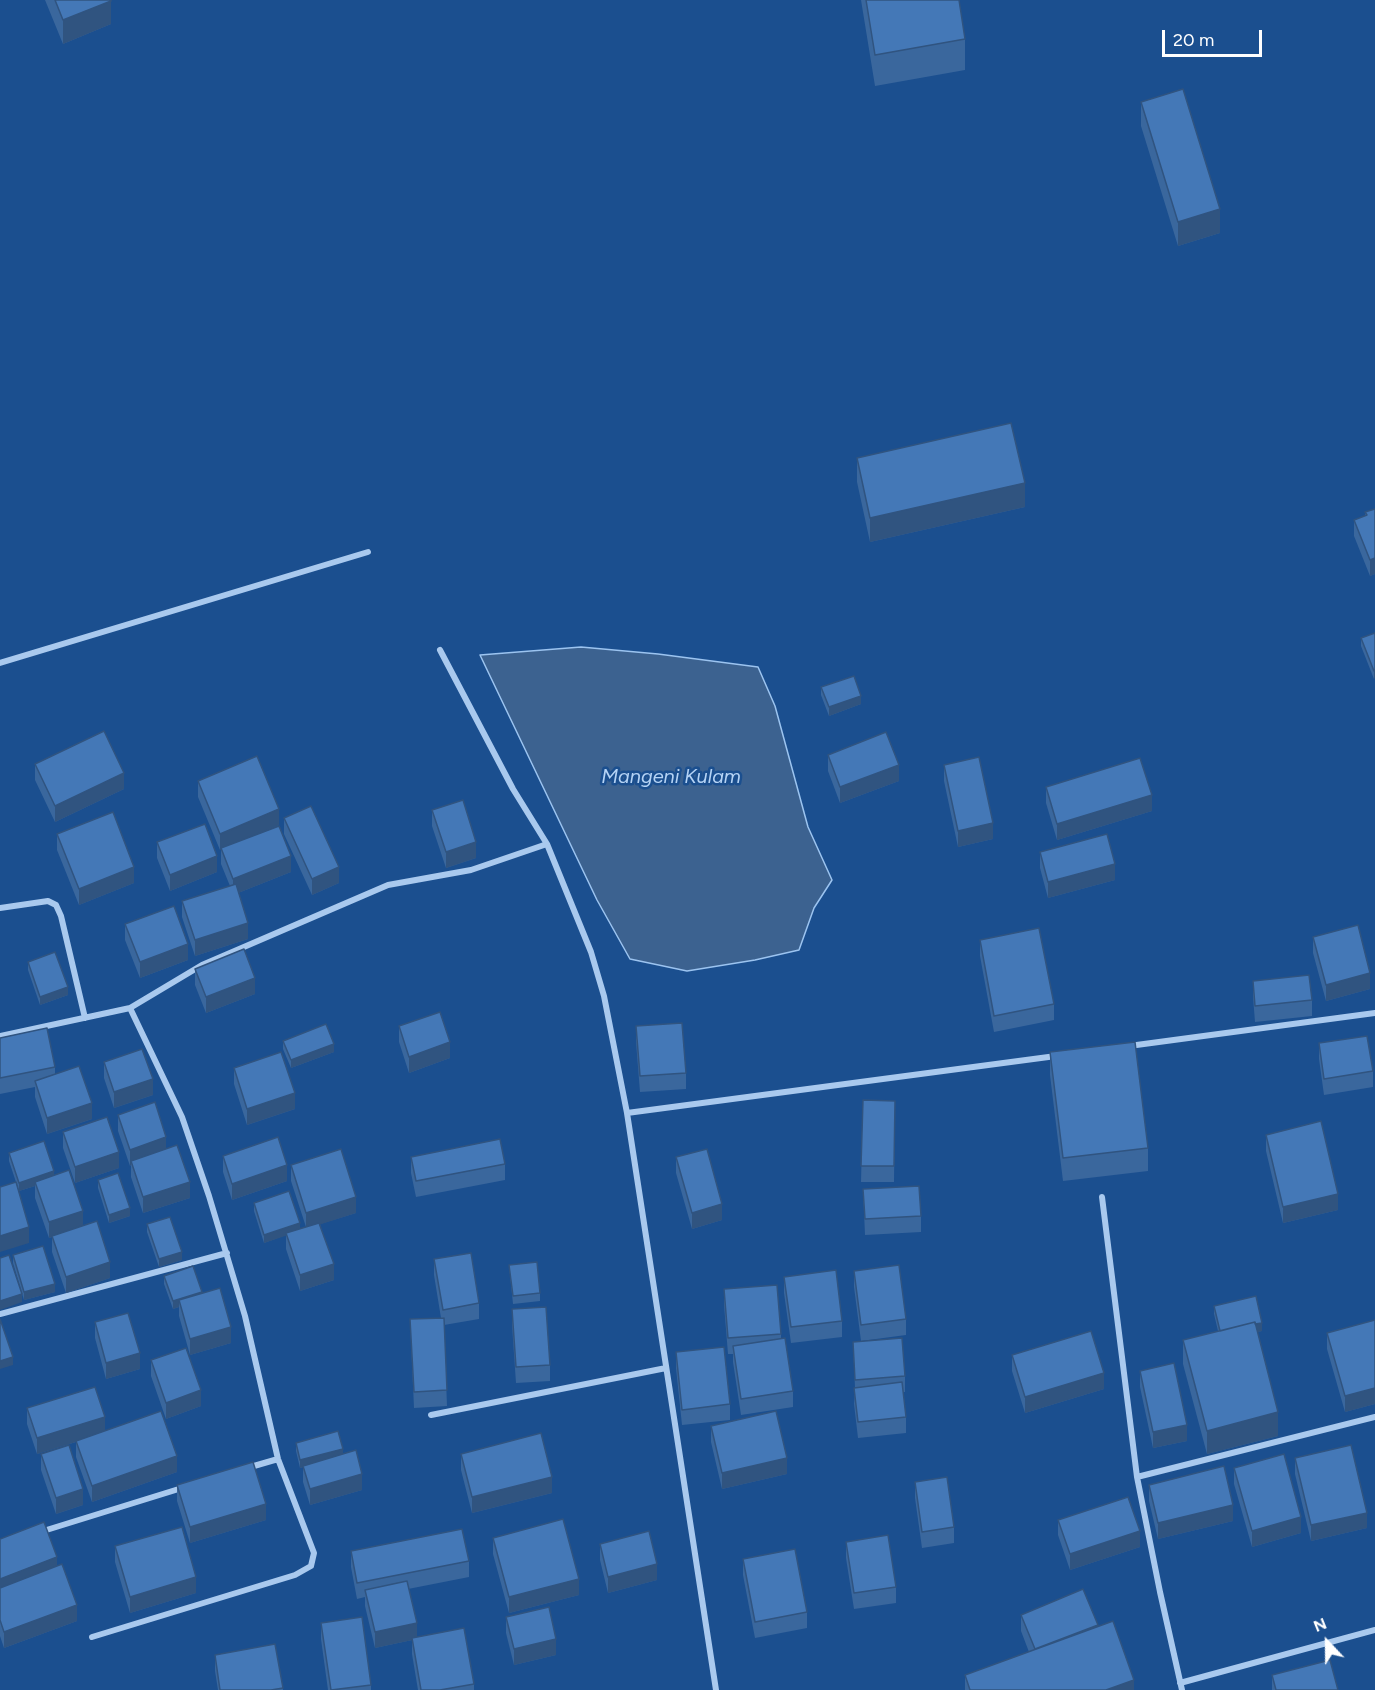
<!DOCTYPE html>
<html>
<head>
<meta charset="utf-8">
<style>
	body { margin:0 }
	#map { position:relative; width:1375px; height:1690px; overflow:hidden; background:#1b4f8f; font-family:Figtree,sans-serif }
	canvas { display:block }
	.north { position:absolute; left:1297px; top:1612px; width:60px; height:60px; -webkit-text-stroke:4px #1b4f8f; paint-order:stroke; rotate:338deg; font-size:16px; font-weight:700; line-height:24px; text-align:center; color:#fff }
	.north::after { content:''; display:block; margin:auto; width:21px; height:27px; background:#fff; clip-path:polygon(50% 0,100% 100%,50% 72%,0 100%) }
	.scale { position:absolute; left:1162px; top:30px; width:100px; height:27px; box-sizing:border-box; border:3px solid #fff; border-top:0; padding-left:8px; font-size:18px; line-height:21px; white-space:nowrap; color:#fff; -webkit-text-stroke:4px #1b4f8f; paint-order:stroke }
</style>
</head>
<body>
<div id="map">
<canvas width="1375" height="1690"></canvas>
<div class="north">N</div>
<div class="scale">20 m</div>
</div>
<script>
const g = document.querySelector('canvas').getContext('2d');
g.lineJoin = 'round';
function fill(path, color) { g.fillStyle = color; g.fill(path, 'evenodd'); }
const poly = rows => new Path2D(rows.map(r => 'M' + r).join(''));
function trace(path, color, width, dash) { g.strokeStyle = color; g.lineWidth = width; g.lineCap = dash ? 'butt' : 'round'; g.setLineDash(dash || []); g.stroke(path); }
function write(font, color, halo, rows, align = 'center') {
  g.font = font + ' Figtree,sans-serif'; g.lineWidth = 5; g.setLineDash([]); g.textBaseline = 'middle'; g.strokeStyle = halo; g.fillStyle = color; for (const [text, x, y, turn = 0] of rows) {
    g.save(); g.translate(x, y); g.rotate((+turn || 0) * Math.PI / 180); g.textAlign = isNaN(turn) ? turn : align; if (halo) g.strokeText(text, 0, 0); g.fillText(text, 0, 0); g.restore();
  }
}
const water = poly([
	[581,647,658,654,758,667,775,706,808,827,832,880,814,908,799,950,755,960,687,971,630,959,597,900,480,655,581,647]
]);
const minor = poly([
	[440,650,513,789,547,844,591,952,604,996,627,1113,716,1690],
	[0,663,368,552],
	[0,908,48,901,56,905,61,916,85,1018],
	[0,1036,130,1008,202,965,388,885,471,870,547,844],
	[1129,1046,1375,1013],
	[627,1113,1056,1056],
	[1102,1197,1137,1477,1160,1592,1182,1690],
	[0,1314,227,1253],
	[431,1415,666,1368],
	[247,1468,278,1459],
	[1137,1477,1375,1417],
	[40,1532,182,1488],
	[92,1637,295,1575,311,1566,314,1553,278,1459,245,1316,209,1196,182,1117,130,1008],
	[1180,1683,1375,1630]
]);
const wall = poly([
	[45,0,111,0,111,24,63,44],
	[861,0,959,0,965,39,965,70,875,86],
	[1141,102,1220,233,1178,246,1141,126],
	[857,458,1025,507,870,542,857,482],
	[1375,509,1375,574,1370,576,1354,536,1354,520,1365,516,1365,512],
	[1375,633,1374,679,1361,646,1361,638],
	[821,687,861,704,829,716,821,695],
	[828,755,899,781,840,803,828,771],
	[35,764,124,789,55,822,35,780],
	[944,765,993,839,958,847,944,781],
	[198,781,279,825,243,840,291,872,238,893,248,939,195,956,182,917,182,901,230,886,221,864,221,849,220,850,198,797],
	[1046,787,1152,811,1057,840,1046,803],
	[432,810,476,858,446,868,432,826],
	[284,818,339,883,312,895,284,834],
	[57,834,134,883,79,905,57,850],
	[157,842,217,872,170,891,157,858],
	[1040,852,1115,880,1048,898,1040,868],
	[125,924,188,960,140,978,125,940],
	[1313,937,1370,989,1326,1001,1313,953],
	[980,940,1054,1004,1054,1020,994,1032,980,956],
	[28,962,68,995,40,1005,28,970],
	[195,969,255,994,206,1013,195,985],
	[1253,981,1312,1000,1312,1016,1255,1022,1253,997],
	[399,1026,450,1058,409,1073,399,1042],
	[636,1026,686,1073,686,1089,640,1092,636,1042],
	[0,1038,55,1067,55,1074,92,1119,47,1134,35,1097,35,1087,0,1094],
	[283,1041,334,1052,291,1068,283,1049],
	[1319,1043,1373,1071,1373,1087,1324,1095,1319,1059],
	[1050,1052,1148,1148,1148,1171,1063,1181,1050,1075],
	[104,1062,153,1095,114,1108,104,1078],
	[234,1068,295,1109,247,1125,234,1084],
	[863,1100,895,1101,894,1182,861,1182],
	[118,1115,166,1149,190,1198,143,1213,131,1177,131,1165,130,1166,118,1131],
	[63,1132,119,1168,75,1183,63,1148],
	[1266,1135,1338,1210,1283,1223,1266,1151],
	[9,1153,54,1175,110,1278,66,1293,52,1252,52,1237,49,1238,35,1198,35,1186,19,1191,9,1161],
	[223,1156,287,1181,232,1200,223,1172],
	[411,1157,505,1164,505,1180,416,1197,411,1173],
	[676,1157,722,1220,692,1229,676,1173],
	[291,1165,356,1213,320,1224,334,1280,300,1291,286,1249,286,1235,264,1243,254,1211,254,1203,300,1229,306,1227,291,1181],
	[98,1180,130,1216,109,1223,98,1188],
	[863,1189,921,1216,921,1232,865,1235],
	[147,1224,182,1260,159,1267,147,1232],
	[13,1255,55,1292,24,1300,13,1263],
	[434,1259,479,1303,479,1319,444,1325,447,1406,414,1408,410,1319,441,1318,434,1275],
	[509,1265,540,1293,540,1301,513,1304],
	[854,1271,906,1319,906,1335,861,1341,854,1287],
	[164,1276,202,1293,231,1343,190,1355,179,1316,179,1307,173,1309,164,1284],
	[784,1277,842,1321,842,1337,791,1343,784,1293],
	[724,1289,781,1334,781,1338,793,1391,793,1407,741,1415,733,1362,733,1354,728,1354,724,1305],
	[1214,1306,1262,1331,1257,1332,1278,1436,1207,1454,1183,1364,1183,1340,1218,1331,1214,1314],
	[512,1309,550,1365,550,1381,516,1383,512,1325],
	[1375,1320,1375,1404,1345,1412,1327,1349,1327,1333],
	[95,1322,140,1369,106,1379,95,1338],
	[853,1342,905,1376,905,1392,903,1392,906,1417,906,1433,858,1438,854,1404,855,1388],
	[676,1352,730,1404,730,1420,682,1425,676,1368],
	[1012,1355,1104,1389,1025,1413,1012,1371],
	[151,1360,201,1406,166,1419,151,1376],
	[1140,1371,1187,1441,1153,1448,1140,1387],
	[27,1408,105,1431,177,1472,92,1502,76,1457,76,1442,37,1454,27,1424],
	[711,1426,787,1474,722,1489,711,1442],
	[296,1443,343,1454,362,1490,310,1505,303,1482,303,1467,300,1468,296,1451],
	[41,1454,83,1505,56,1514,41,1470],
	[461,1454,552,1493,472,1513,461,1470],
	[1295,1458,1367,1528,1311,1541,1295,1474],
	[1234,1468,1301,1533,1252,1547,1234,1484],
	[915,1482,954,1527,954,1543,922,1548,915,1498],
	[177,1485,266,1520,190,1543,177,1501],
	[1149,1485,1233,1521,1158,1539,1149,1501],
	[1058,1520,1140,1547,1070,1570,1058,1535],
	[493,1538,579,1595,509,1613,493,1554],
	[0,1539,77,1621,4,1648,0,1636],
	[846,1542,896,1587,896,1603,854,1609,846,1558],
	[600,1544,657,1580,608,1593,600,1560],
	[115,1546,196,1593,130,1613,115,1562],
	[351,1551,469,1561,469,1577,408,1589,417,1637,474,1684,474,1690,418,1690,412,1654,412,1640,375,1648,365,1606,365,1597,357,1599,351,1567],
	[743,1559,807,1612,807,1628,755,1638,743,1575],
	[1021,1615,1098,1626,1134,1690,965,1690,965,1675,1029,1652,1021,1631],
	[506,1617,556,1655,514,1665,506,1633],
	[321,1623,371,1685,371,1690,328,1690,321,1639],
	[215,1655,283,1688,283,1690,218,1690,215,1671],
	[1272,1675,1338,1690,1272,1690]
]);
const shadedWall = poly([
	[111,1,111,24,63,44,63,20],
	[1220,209,1220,233,1178,246,1178,222],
	[1025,483,1025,507,870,542,870,518],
	[1375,558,1375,574,1370,576,1370,560],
	[1375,670,1375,678,1374,679,1374,671],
	[861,696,861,704,829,716,829,707],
	[899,765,899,781,840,803,840,787],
	[124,773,124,789,55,822,55,806],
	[1152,795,1152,811,1057,840,1057,824],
	[279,809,279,825,220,850,220,834],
	[993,823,993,839,958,847,958,831],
	[476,842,476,858,446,868,446,852],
	[217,856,217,872,170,891,170,875],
	[291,856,291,872,233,895,233,879],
	[1115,864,1115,880,1048,898,1048,882],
	[134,867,134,883,79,905,79,889],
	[339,867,339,883,312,895,312,879],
	[248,923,248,939,195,956,195,940],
	[188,944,188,960,140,978,140,962],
	[1370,973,1370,989,1326,1001,1326,985],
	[255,978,255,994,206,1013,206,997],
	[68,987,68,995,40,1005,40,997],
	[450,1042,450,1058,409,1073,409,1057],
	[334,1044,334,1052,291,1068,291,1060],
	[153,1079,153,1095,114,1108,114,1092],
	[295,1093,295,1109,247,1125,247,1109],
	[92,1103,92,1119,47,1134,47,1118],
	[166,1137,166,1153,131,1161,131,1165,130,1166,130,1150],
	[119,1152,119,1168,75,1183,75,1167],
	[287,1165,287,1181,232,1200,232,1184],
	[54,1171,54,1179,35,1182,35,1186,19,1191,19,1183],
	[190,1182,190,1198,143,1213,143,1197],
	[1338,1194,1338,1210,1283,1223,1283,1207],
	[356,1197,356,1213,306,1229,306,1213],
	[722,1204,722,1220,692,1229,692,1213],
	[130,1208,130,1216,109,1223,109,1215],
	[83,1211,83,1227,49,1238,49,1222],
	[300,1223,300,1231,264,1243,264,1235],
	[29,1227,29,1243,0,1252,0,1236],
	[182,1252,182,1260,159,1267,159,1259],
	[110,1262,110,1278,66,1293,66,1277],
	[334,1264,334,1280,300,1291,300,1275],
	[55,1284,55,1292,24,1300,24,1292],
	[202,1292,202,1300,179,1300,179,1307,173,1309,173,1301],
	[22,1294,22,1302,0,1310,0,1301],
	[1262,1323,1262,1331,1221,1341,1221,1333],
	[231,1327,231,1343,190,1355,190,1339],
	[140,1353,140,1369,106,1379,106,1363],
	[13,1357,13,1365,0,1369,0,1361],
	[1104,1373,1104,1389,1025,1413,1025,1397],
	[1375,1388,1375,1404,1345,1412,1345,1396],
	[201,1390,201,1406,166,1419,166,1403],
	[1278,1412,1278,1436,1207,1454,1207,1431],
	[105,1417,105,1433,37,1454,37,1438],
	[1187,1425,1187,1441,1153,1448,1153,1432],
	[343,1449,343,1457,300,1468,300,1460],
	[177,1456,177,1472,92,1502,92,1486],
	[787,1458,787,1474,722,1489,722,1473],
	[362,1474,362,1490,310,1505,310,1489],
	[552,1477,552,1493,472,1513,472,1497],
	[83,1489,83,1505,56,1514,56,1498],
	[266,1504,266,1520,190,1543,190,1527],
	[1233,1505,1233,1521,1158,1539,1158,1523],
	[1367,1513,1367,1528,1311,1541,1311,1525],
	[1301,1517,1301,1533,1252,1547,1252,1531],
	[1140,1531,1140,1547,1070,1570,1070,1554],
	[57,1557,57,1573,0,1595,0,1579],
	[657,1564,657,1580,608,1593,608,1577],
	[196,1577,196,1593,130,1613,130,1597],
	[579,1579,579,1595,509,1613,509,1597],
	[77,1605,77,1621,4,1648,4,1632],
	[417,1623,417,1639,375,1648,375,1632],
	[556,1639,556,1655,514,1665,514,1649],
	[1134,1680,1134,1690,1106,1690]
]);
const building = poly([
	[55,0,111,0,111,1,63,20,55,0],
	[866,0,959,0,965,39,875,55,866,0],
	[1183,89,1220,209,1178,222,1141,102,1183,89],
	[1011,423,1025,483,870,518,857,458,1011,423],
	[1375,509,1375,558,1370,560,1354,520,1367,515,1365,512,1375,509],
	[1375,633,1375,670,1374,671,1361,638,1375,633],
	[854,676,861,696,829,707,821,687,854,676],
	[104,731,124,773,55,806,35,764,104,731],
	[886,732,899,765,840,787,828,755,886,732],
	[257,756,279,809,220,834,198,781,257,756],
	[979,757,993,823,958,831,944,765,979,757],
	[1140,758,1152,795,1057,824,1046,787,1140,758],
	[463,800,476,842,446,852,432,810,463,800],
	[311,806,339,867,312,879,284,818,311,806],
	[113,812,134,867,79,889,57,834,113,812],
	[205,824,217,856,170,875,157,842,205,824],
	[279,826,291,856,233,879,221,848,279,826],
	[1107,834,1115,864,1048,882,1040,852,1107,834],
	[236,884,248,923,195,940,182,901,236,884],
	[174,906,188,944,140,962,125,924,174,906],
	[1358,925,1370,973,1326,985,1313,937,1358,925],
	[1039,928,1054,1004,994,1016,980,940,1039,928],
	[244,949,255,978,206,997,195,969,244,949],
	[55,952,68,987,40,997,28,962,55,952],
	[1309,975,1312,1000,1255,1006,1253,981,1309,975],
	[440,1012,450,1042,409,1057,399,1026,440,1012],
	[682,1023,686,1073,640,1076,636,1026,682,1023],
	[326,1024,334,1044,291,1060,283,1041,326,1024],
	[47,1028,55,1067,0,1078,0,1038,47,1028],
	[1367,1036,1373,1071,1324,1079,1319,1043,1367,1036],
	[1135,1042,1148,1148,1063,1158,1050,1052,1135,1042],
	[142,1049,153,1079,114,1092,104,1062,142,1049],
	[281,1052,295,1093,247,1109,234,1068,281,1052],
	[79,1066,92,1103,47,1118,35,1081,79,1066],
	[863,1100,895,1101,894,1166,861,1166,863,1100],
	[155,1102,166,1137,130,1150,118,1115,155,1102],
	[107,1117,119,1152,75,1167,63,1132,107,1117],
	[1321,1121,1338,1194,1283,1207,1266,1135,1321,1121],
	[278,1137,287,1165,232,1184,223,1156,278,1137],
	[500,1139,505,1164,416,1181,411,1157,500,1139],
	[44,1141,54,1171,19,1183,9,1153,44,1141],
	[177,1145,190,1182,143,1197,131,1161,177,1145],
	[341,1149,356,1197,306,1213,291,1165,341,1149],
	[707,1149,722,1204,692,1213,676,1157,707,1149],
	[69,1170,83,1211,49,1222,35,1182,69,1170],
	[118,1173,130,1208,109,1215,98,1180,118,1173],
	[16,1182,29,1227,0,1236,0,1187,16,1182],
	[919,1186,921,1216,865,1219,863,1189,919,1186],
	[289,1191,300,1223,264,1235,254,1203,289,1191],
	[170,1217,182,1252,159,1259,147,1224,170,1217],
	[97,1221,110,1262,66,1277,52,1236,97,1221],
	[319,1223,334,1264,300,1275,286,1233,319,1223],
	[43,1246,55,1284,24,1292,13,1255,43,1246],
	[471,1253,479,1303,443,1310,434,1259,471,1253],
	[9,1255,22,1294,0,1301,0,1258,9,1255],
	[537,1262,540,1293,513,1296,509,1265,537,1262],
	[899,1265,906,1319,861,1325,854,1271,899,1265],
	[193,1266,202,1292,173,1301,164,1276,193,1266],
	[836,1270,842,1321,791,1327,784,1277,836,1270],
	[777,1285,781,1334,728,1338,724,1289,777,1285],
	[220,1288,231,1327,190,1339,179,1300,220,1288],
	[1256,1296,1262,1323,1255,1324,1255,1322,1220,1331,1214,1306,1256,1296],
	[546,1307,550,1365,516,1367,512,1309,546,1307],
	[128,1313,140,1353,106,1363,95,1322,128,1313],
	[444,1318,447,1390,414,1392,410,1319,444,1318],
	[0,1319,13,1357,0,1361,0,1319],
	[1375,1320,1375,1388,1345,1396,1327,1333,1375,1320],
	[1255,1322,1278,1412,1207,1431,1183,1340,1255,1322],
	[1091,1331,1104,1373,1025,1397,1012,1355,1091,1331],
	[785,1338,793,1391,741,1399,733,1346,785,1338],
	[902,1338,905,1376,855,1380,853,1342,902,1338],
	[724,1347,730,1404,682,1410,676,1352,724,1347],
	[186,1348,201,1390,166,1403,151,1360,186,1348],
	[1174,1363,1187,1425,1153,1432,1140,1371,1174,1363],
	[902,1382,906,1417,858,1422,854,1388,902,1382],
	[95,1387,105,1417,37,1438,27,1408,95,1387],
	[161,1411,177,1456,92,1486,76,1441,161,1411],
	[776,1411,787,1458,722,1473,711,1426,776,1411],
	[338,1431,343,1449,300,1460,296,1443,338,1431],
	[541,1433,552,1477,472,1497,461,1454,541,1433],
	[69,1445,83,1489,56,1498,41,1454,69,1445],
	[1351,1445,1367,1513,1311,1525,1295,1458,1351,1445],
	[356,1450,362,1474,310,1489,303,1466,356,1450],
	[1284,1454,1301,1517,1252,1531,1234,1468,1284,1454],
	[253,1462,266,1504,190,1527,177,1485,253,1462],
	[1224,1466,1233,1505,1158,1523,1149,1485,1224,1466],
	[947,1477,954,1527,922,1532,915,1482,947,1477],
	[1128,1497,1140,1531,1070,1554,1058,1520,1128,1497],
	[563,1519,579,1579,509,1597,493,1538,563,1519],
	[44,1522,57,1557,0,1579,0,1539,44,1522],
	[182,1527,196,1577,130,1597,115,1546,182,1527],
	[462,1529,469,1561,357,1583,351,1551,462,1529],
	[649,1531,657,1564,608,1577,600,1544,649,1531],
	[888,1535,896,1587,854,1593,846,1542,888,1535],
	[795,1549,807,1612,755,1622,743,1559,795,1549],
	[62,1564,77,1605,4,1632,0,1620,0,1588,62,1564],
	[407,1581,417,1623,375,1632,365,1590,407,1581],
	[1083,1589,1098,1625,1035,1649,1021,1615,1083,1589],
	[549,1607,556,1639,514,1649,506,1617,549,1607],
	[362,1617,371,1685,331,1690,321,1623,362,1617],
	[1113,1621,1134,1680,1106,1690,970,1690,965,1675,1113,1621],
	[464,1628,474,1684,440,1690,421,1690,412,1638,464,1628],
	[275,1644,283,1688,271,1690,220,1690,215,1655,275,1644],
	[1330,1660,1338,1690,1276,1690,1272,1675,1330,1660]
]);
const waterNames = [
	["Mangeni Kulam",671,777]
];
fill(water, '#3c6290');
trace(water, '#9cc4f0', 1.5);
trace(minor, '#a9c9ee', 6);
fill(wall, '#3a679d');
fill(shadedWall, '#305480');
fill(building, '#4478b7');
trace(building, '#305480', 1.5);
write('italic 20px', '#b5d3f5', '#1b4f8f', waterNames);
</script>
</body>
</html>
